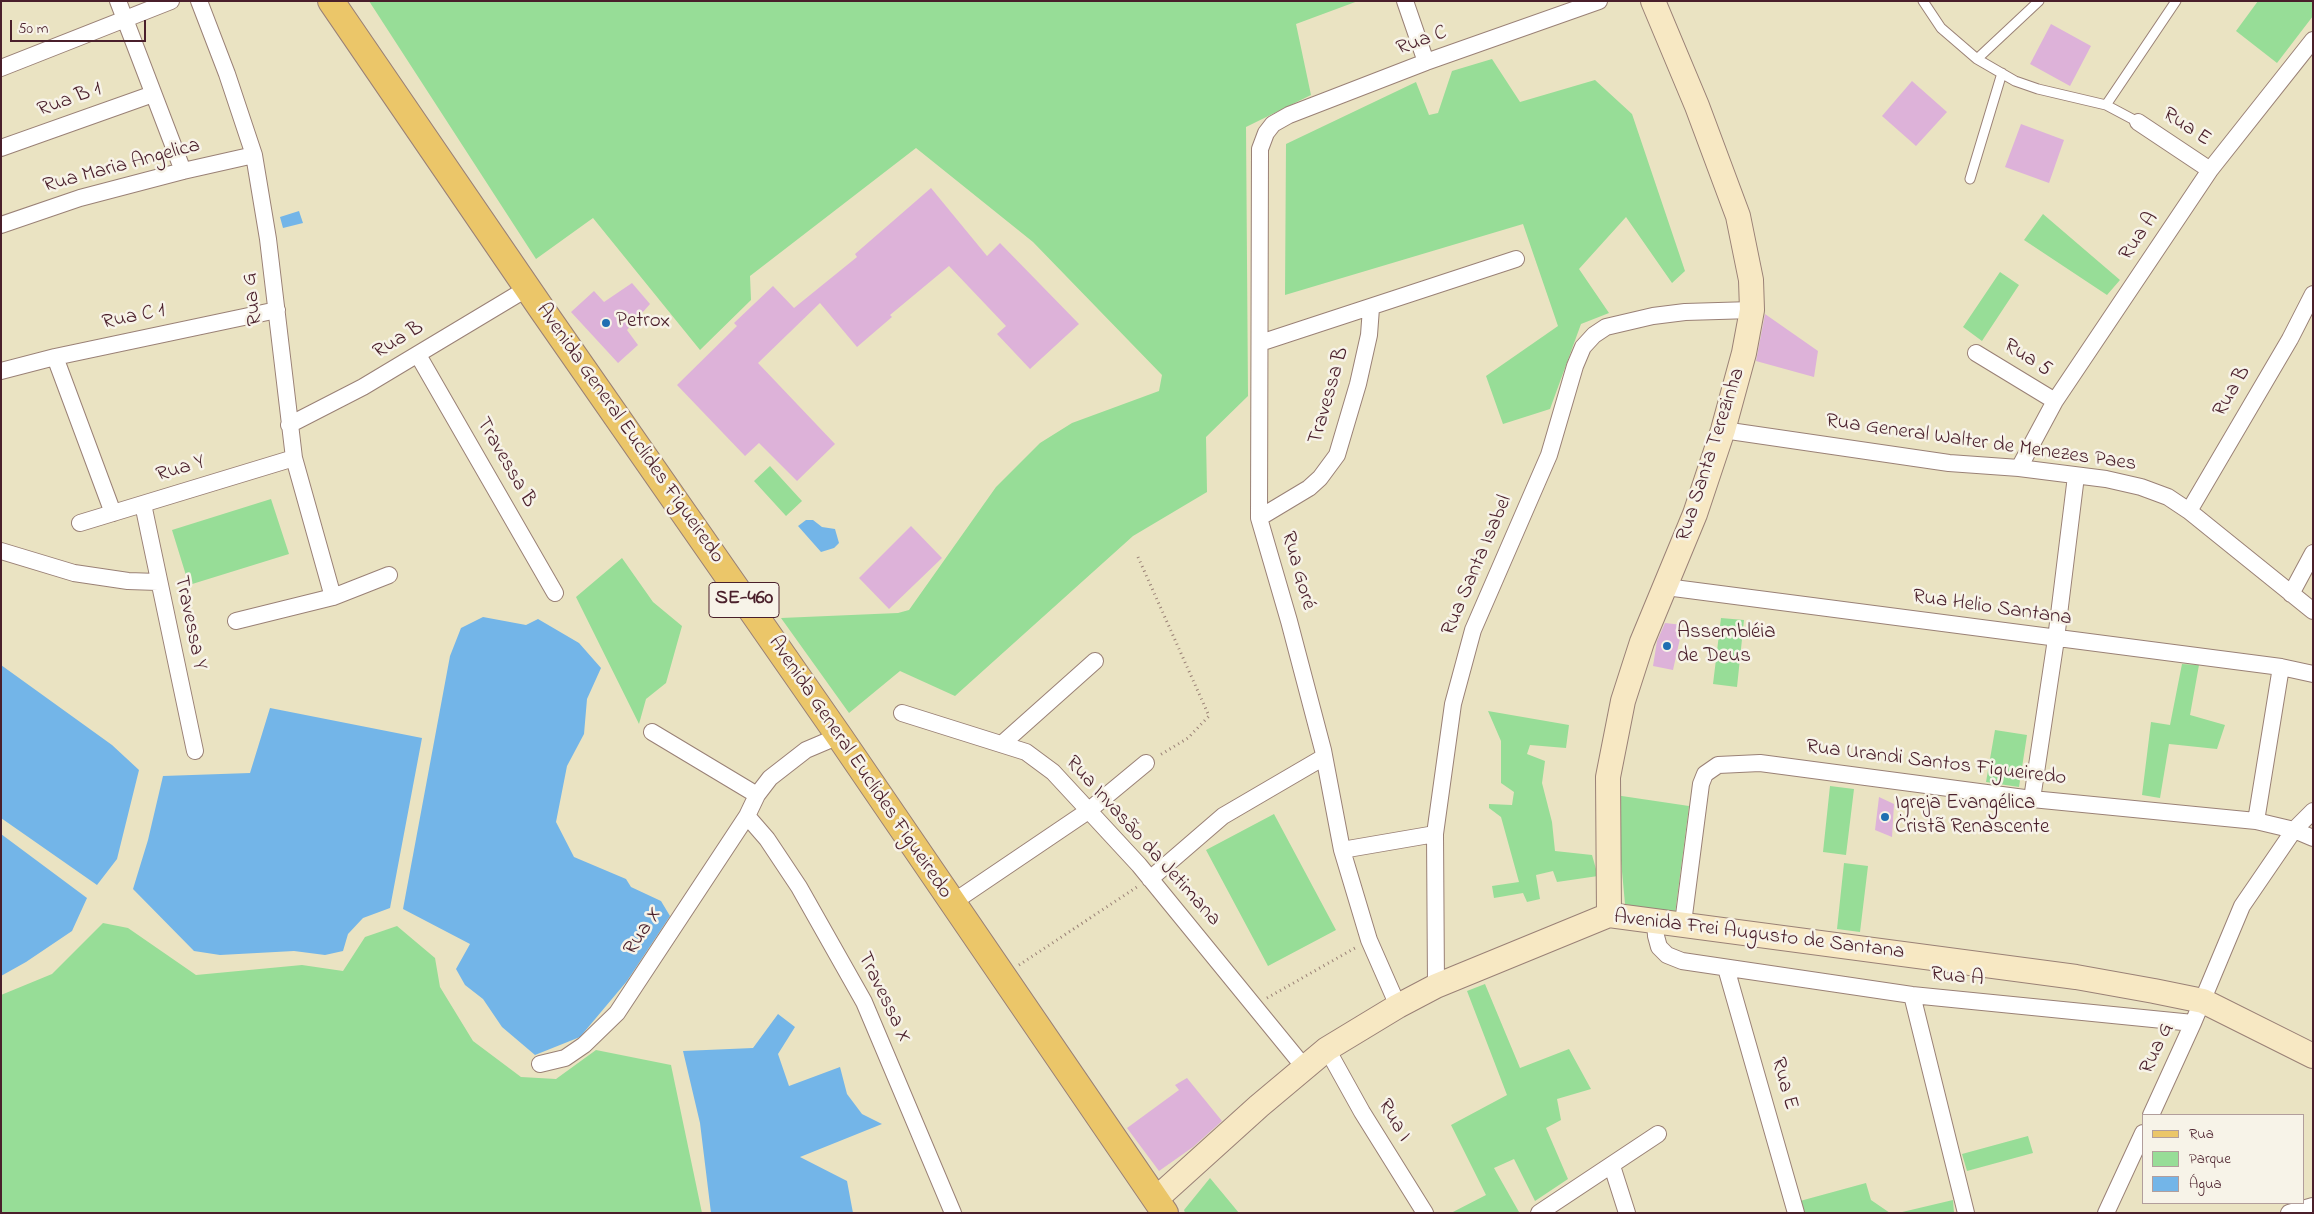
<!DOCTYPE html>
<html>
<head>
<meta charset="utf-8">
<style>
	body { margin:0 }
	#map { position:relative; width:2314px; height:1214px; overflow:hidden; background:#eae3c2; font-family:"Indie Flower",sans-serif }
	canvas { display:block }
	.frame { position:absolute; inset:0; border:2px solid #4a1f2b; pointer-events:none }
	.legend { position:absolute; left:2142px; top:1114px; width:162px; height:90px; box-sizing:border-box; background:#f7f3e8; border:1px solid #b29e9c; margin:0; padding:6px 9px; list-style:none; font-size:15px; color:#4a1f2b }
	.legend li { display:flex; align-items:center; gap:10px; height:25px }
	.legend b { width:25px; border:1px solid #b29e9c }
	.scale { position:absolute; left:10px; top:20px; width:136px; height:22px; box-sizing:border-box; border:2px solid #4a1f2b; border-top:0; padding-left:6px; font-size:15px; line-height:18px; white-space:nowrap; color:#4a1f2b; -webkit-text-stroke:4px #f7f3e8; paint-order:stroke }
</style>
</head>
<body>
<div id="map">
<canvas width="2314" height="1214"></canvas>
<div class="frame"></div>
<ul class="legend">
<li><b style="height:6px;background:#ebc669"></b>Rua</li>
<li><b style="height:14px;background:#97dd97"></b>Parque</li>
<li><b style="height:14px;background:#73b5e8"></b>Água</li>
</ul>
<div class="scale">50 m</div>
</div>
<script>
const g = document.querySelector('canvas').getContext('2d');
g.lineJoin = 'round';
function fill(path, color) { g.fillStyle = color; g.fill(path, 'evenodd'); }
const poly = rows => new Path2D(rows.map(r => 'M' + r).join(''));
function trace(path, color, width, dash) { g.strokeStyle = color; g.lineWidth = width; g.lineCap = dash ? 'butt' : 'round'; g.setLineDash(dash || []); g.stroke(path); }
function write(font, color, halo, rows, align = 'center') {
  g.font = font + ' "Indie Flower",sans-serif'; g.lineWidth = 5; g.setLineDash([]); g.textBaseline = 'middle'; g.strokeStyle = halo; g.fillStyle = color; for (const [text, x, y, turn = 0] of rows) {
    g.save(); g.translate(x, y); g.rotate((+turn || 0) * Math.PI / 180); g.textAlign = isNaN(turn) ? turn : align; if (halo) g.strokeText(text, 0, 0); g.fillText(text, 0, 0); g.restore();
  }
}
const green = poly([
	[369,1,1358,1,1296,24,1311,95,1246,127,1248,396,1206,437,1207,492,1133,536,955,696,900,671,849,713,781,618,898,613,909,610,996,487,1040,443,1072,423,1159,391,1162,375,1033,242,916,148,750,276,751,300,700,350,593,218,536,259],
	[2258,1,2313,1,2313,16,2277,63,2236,31],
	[1492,59,1520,102,1595,80,1632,114,1685,271,1672,283,1626,217,1579,269,1609,313,1581,324,1550,409,1503,424,1486,376,1558,326,1523,224,1285,295,1286,144,1416,82,1429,115,1438,113,1452,71],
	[2043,214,2120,280,2107,295,2024,240],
	[2000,272,2019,285,1982,341,1963,327],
	[770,466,802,501,786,516,754,481],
	[271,499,289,554,189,585,172,530],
	[622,558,653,602,682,626,666,683,646,699,639,724,576,597],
	[1721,618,1744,620,1737,687,1713,684],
	[2182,664,2199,665,2190,715,2225,725,2217,749,2169,744,2160,798,2142,795,2151,722,2170,725],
	[1488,711,1569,725,1566,748,1530,745,1527,754,1545,761,1542,783,1552,822,1555,851,1592,855,1598,876,1557,882,1553,871,1536,875,1540,899,1527,902,1523,893,1494,898,1492,886,1519,882,1501,817,1489,808,1489,804,1512,805,1514,792,1501,783,1501,741],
	[1995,730,2027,735,2019,787,1986,782],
	[1830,786,1854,789,1846,855,1823,852],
	[1615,795,1689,806,1675,914,1625,904],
	[1274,814,1336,930,1268,966,1206,850],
	[1844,863,1868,866,1860,932,1837,929],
	[103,923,128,928,196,975,302,965,343,971,365,937,397,926,435,958,440,987,473,1041,521,1077,556,1079,596,1050,671,1065,702,1213,1,1213,1,995,52,974],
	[1485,984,1520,1068,1569,1049,1591,1089,1557,1099,1561,1120,1546,1128,1568,1179,1535,1201,1514,1159,1494,1168,1519,1212,1451,1213,1486,1195,1451,1125,1507,1095,1467,991],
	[2028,1136,2033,1153,1967,1171,1962,1154],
	[1210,1178,1239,1213,1185,1213,1184,1210],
	[1866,1183,1871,1200,1890,1213,1804,1213,1800,1201],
	[1953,1200,1954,1213,1898,1213]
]);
const water = poly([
	[299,211,303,223,283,228,280,217],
	[806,520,813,520,822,527,835,529,839,543,834,548,821,552,798,526],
	[483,617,526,625,538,619,579,643,601,668,587,699,584,734,567,766,556,822,574,857,626,879,631,887,661,901,670,916,627,981,580,1037,535,1055,502,1027,483,999,465,985,456,969,470,944,403,909,450,656,461,628],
	[1,665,112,745,139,770,117,859,97,885,1,818],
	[270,708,422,738,390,908,363,918,348,934,343,951,325,955,294,951,220,955,194,951,133,889,148,840,163,776,250,773],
	[1,834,87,898,72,931,26,962,1,976],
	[778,1014,795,1027,778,1054,789,1086,840,1067,847,1094,862,1114,882,1124,800,1157,847,1181,853,1213,711,1213,700,1123,683,1051,753,1048]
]);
const building = poly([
	[2051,24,2091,46,2070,86,2030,64],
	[1912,81,1947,112,1916,146,1882,116],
	[2021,124,2064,140,2049,183,2005,167],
	[931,188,987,256,1000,243,1079,324,1030,369,997,334,1006,326,949,266,890,315,892,317,857,347,820,303,758,363,835,444,797,481,759,443,745,456,677,385,737,326,734,323,773,286,794,308,857,257,855,254],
	[632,283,650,304,627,330,638,345,618,363,571,312,594,291,604,302],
	[1765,314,1818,351,1814,377,1756,361],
	[911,526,942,558,889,609,859,578],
	[1665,623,1683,625,1673,670,1653,666,1657,641],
	[1879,797,1894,804,1892,837,1875,830],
	[1187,1078,1222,1121,1193,1147,1159,1171,1127,1128,1179,1090,1175,1085]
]);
const path = poly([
	[1138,557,1209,716,1188,738,1160,755],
	[1019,965,1137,887],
	[1267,998,1355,948]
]);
const lane = poly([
	[1923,1,1941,28,1977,59,2015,81,2038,89,2106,105,2138,122],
	[1977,59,2039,1],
	[2106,105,2176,1],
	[1970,179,2002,73]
]);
const street = poly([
	[118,1,183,171],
	[199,1,227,74,254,155,268,239,294,458,333,597],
	[1405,1,1426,62],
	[1,68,171,1],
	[2138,122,2210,170],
	[1,148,153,94],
	[1,225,80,198,183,171,254,155],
	[1260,343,1516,259],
	[1976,353,2055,401],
	[418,355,555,593],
	[55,357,113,513],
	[1,371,55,357,277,310],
	[289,425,363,387,528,288],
	[1723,430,1949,463,2019,468,2106,479,2141,487,2168,497,2189,511,2313,611],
	[2019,468,2055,401,2210,170,2313,40],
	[143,504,195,751],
	[2189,511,2290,339,2313,294],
	[1259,518,1309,488,1320,478,1337,455,1358,384,1369,335,1371,308],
	[80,523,294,458],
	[1,551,74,573,128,581,158,582],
	[1666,587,2281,667,2313,674],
	[2291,594,2313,553],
	[236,621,333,597,389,575],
	[902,713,1026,752,1053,772,1139,865,1304,1067],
	[652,732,757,795],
	[1003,743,1095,661],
	[2032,799,2056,639,2076,476],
	[747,816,767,839,799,887,864,1002,953,1213],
	[2256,821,2281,667],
	[1342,850,1435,834],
	[1150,879,1223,816,1324,757],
	[952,903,1088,811,1146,763],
	[1655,921,1656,936,1659,947,1667,955,1682,961,1912,995,2193,1023],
	[1683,923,1701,784,1705,774,1718,765,1760,763,2032,799,2256,821,2294,830,2313,838],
	[1726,968,1796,1213],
	[1436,986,1435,834,1453,704,1473,630,1549,455,1575,366,1583,347,1594,335,1606,327,1653,316,1685,312,1752,310],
	[1912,995,1966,1213],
	[1398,1006,1369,940,1342,850,1323,750,1289,621,1259,518,1260,149,1266,133,1273,124,1289,115,1426,62,1599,1],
	[1327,1049,1362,1112,1425,1213],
	[540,1064,565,1058,584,1045,617,1013,747,816,757,795,770,778,806,750,839,736],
	[2151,1115,2193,1023,2242,906,2294,830,2313,811],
	[1612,1166,1627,1213],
	[1539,1213,1658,1134],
	[2106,1213,2143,1133],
	[2289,1213,2313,1206]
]);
const secondary = poly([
	[1609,915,1608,777,1623,701,1642,642,1695,514,1723,430,1744,353,1752,310,1751,280,1738,216,1697,106,1653,1],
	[1156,1199,1259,1106,1327,1049,1398,1006,1436,986,1609,915,2076,977,2154,991,2203,1001,2313,1056]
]);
const primary = poly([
	[331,1,541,308,839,736,1165,1213]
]);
const markers = [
	[606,323,5,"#1f6fb2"],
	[1667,646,5,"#1f6fb2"],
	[1885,817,5,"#1f6fb2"]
];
const shields = [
	[744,600,70]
];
const shieldNames = [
	["SE-460",744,600]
];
const streetNames = [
	["Rua C",1422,42,-20],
	["Rua B 1",70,101,-20],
	["Rua E",2186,128,33],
	["Rua Maria Angelica",122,167,-15],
	["Rua A",2140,237,-56],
	["Rua G",254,299,-97],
	["Rua C 1",134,318,-12],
	["Rua B",399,341,-31],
	["Rua 5",2027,359,32],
	["Rua B",2233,392,-60],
	["Travessa B",1330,396,-74],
	["Avenida General Euclides Figueiredo",629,434,55],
	["Rua General Walter de Menezes Paes",1981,444,8],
	["Rua Santa Terezinha",1712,455,-72],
	["Travessa B",505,463,60],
	["Rua Y",181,470,-17],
	["Rua Santa Isabel",1478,566,-67],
	["Rua Goré",1297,571,74],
	["Rua Helio Santana",1992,609,8],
	["Travessa Y",189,623,78],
	["Rua Urandi Santos Figueiredo",1936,764,7],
	["Avenida General Euclides Figueiredo",859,768,56],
	["Rua Invasão da Jetimana",1142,842,48],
	["Rua X",644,932,-57],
	["Avenida Frei Augusto de Santana",1759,936,7],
	["Rua A",1957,978,6],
	["Travessa X",883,998,64],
	["Rua G",2158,1049,-65],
	["Rua E",1783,1084,74],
	["Rua I",1393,1121,59]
];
const poiNames = [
	["Petrox",616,323],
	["Assembléia",1677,634],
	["de Deus",1677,658],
	["Igreja Evangélica",1895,805],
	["Cristã Renascente",1895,829]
];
fill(green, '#97dd97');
fill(water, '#73b5e8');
fill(building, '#ddb2d9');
trace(lane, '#9a8176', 11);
trace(street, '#9a8176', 18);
trace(secondary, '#9a8176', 26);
trace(primary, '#9a8176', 28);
trace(path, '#9a8176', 3, [1, 4]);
trace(lane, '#fff', 9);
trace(street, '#fff', 16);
trace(secondary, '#f7e8c3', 24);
trace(primary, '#ebc669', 26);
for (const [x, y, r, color] of markers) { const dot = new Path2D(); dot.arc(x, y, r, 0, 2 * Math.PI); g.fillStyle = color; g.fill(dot); trace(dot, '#f7f3e8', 2); }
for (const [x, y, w] of shields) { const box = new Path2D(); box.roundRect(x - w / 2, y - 17.5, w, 35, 4); g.fillStyle = '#f7f3e8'; g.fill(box); trace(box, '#4a1f2b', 1); }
write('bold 20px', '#4a1f2b', null, shieldNames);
write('21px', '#4a1f2b', '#f7f3e8', streetNames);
write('21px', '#4a1f2b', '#f7f3e8', poiNames, 'left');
</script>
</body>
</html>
